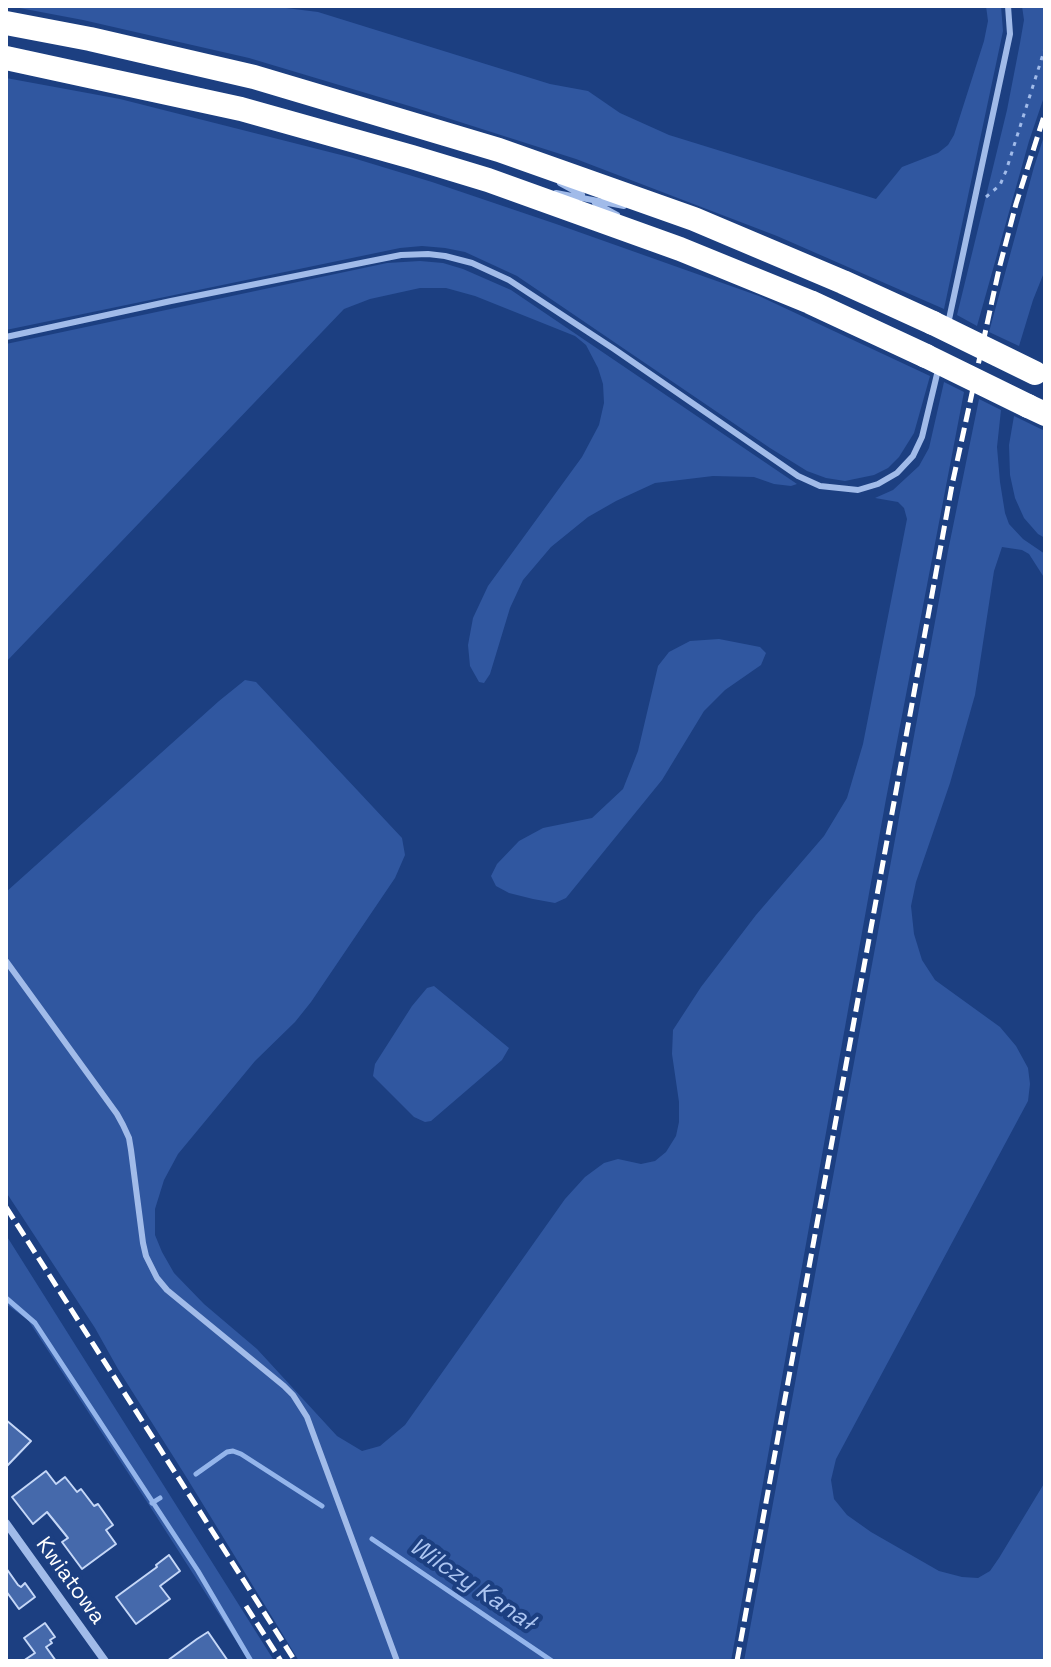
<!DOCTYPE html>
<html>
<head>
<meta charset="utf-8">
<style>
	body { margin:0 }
	#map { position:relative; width:1051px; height:1667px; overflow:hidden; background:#1c3f81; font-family:"Space Grotesk",sans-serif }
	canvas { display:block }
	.frame { position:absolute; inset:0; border:8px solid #fff; pointer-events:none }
</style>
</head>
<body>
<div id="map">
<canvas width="1051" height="1667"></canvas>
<div class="frame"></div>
</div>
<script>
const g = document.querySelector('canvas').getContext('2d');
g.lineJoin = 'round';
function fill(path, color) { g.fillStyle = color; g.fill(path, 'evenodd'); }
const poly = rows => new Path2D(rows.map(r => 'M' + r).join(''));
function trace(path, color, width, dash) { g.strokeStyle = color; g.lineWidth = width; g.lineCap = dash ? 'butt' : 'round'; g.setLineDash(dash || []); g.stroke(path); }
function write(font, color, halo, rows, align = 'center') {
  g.font = font + ' "Space Grotesk",sans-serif'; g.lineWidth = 8; g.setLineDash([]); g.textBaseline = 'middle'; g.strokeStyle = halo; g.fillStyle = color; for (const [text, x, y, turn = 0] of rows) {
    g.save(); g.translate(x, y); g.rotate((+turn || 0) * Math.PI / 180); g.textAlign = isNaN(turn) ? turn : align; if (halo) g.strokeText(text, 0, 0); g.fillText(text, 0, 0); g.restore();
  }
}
const green = poly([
	[9,6,270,6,318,12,550,84,588,91,620,113,669,135,876,199,902,167,938,153,948,145,954,135,984,41,988,21,986,6,1001,6,1003,31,944,309,777,236,576,159,416,108,249,58,83,20],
	[1022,6,1045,6,1045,94,1029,141,977,326,957,315,1007,110,1020,43,1024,20],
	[6,78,120,99,353,158,432,182,559,225,759,296,930,376,914,433,899,457,888,468,874,475,845,481,826,478,807,471,770,448,517,276,465,252,445,248,422,246,400,248,6,330],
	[1045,133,1045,270,1033,300,1019,346,989,332,1034,167],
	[420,261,443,263,463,269,511,290,797,484,791,486,774,484,754,477,713,476,655,483,616,501,588,517,551,547,523,580,510,608,490,674,484,683,479,682,470,666,468,645,473,618,488,586,582,457,599,425,604,403,603,384,598,368,586,345,575,336,475,296,446,288,420,288,370,299,344,309,6,662,6,344,387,263],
	[944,382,964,392,886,799,731,1661,299,1661,185,1475,118,1369,95,1328,6,1192,6,892,219,701,245,680,256,682,402,838,405,855,395,878,311,1002,295,1022,255,1061,178,1154,164,1180,155,1209,155,1235,162,1252,174,1273,204,1304,257,1349,337,1436,362,1451,380,1446,405,1425,565,1199,585,1177,604,1163,618,1159,641,1164,655,1161,666,1152,676,1136,679,1122,679,1102,672,1054,673,1030,701,987,756,915,824,836,847,798,863,744,907,519,904,508,898,502,875,498,893,490,919,466,929,448],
	[979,399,1001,410,997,447,1000,482,1005,513,1009,524,1023,539,1045,554,1045,579,1029,554,1022,550,1002,547,994,571,975,695,950,783,916,882,911,906,914,934,922,960,935,980,1000,1027,1016,1046,1028,1068,1030,1084,1028,1101,836,1459,831,1480,834,1499,847,1515,871,1532,939,1571,962,1577,978,1578,990,1571,999,1558,1045,1482,1045,1661,744,1661,948,551],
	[1014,416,1045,431,1045,538,1038,534,1024,518,1015,498,1010,475,1009,445],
	[719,639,760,647,766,653,761,665,725,690,704,711,662,780,566,898,555,903,533,899,509,893,496,886,491,876,497,864,519,841,543,828,592,818,623,789,638,751,658,666,669,652,690,641],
	[434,986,509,1048,502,1060,431,1121,425,1122,414,1117,373,1076,375,1064,412,1006,427,988],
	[6,1235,273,1659,270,1661,249,1661,149,1505,28,1320,6,1304]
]);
const stream = poly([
	[6,1298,35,1323,198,1571,251,1661],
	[196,1474,227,1452,233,1451,241,1454,322,1506],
	[152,1503,160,1498],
	[372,1539,552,1661]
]);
const building = poly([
	[6,1420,31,1441,6,1467,6,1420],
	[46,1471,56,1484,65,1477,77,1492,81,1489,94,1506,98,1504,113,1525,106,1530,116,1544,82,1569,62,1542,68,1538,47,1512,33,1524,12,1497,46,1471],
	[169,1555,180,1571,160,1586,170,1599,136,1624,116,1597,157,1567,156,1565,169,1555],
	[6,1568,18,1585,21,1587,25,1583,35,1597,19,1609,6,1591,6,1568],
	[45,1623,55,1637,50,1640,52,1643,46,1647,56,1661,23,1661,35,1653,24,1638,45,1623],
	[208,1632,228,1661,167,1661,197,1639,208,1632]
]);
const path = poly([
	[986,197,1000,185,1006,171,1045,48]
]);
const service = poly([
	[560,183,582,195],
	[556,193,624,206],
	[595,203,617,215],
	[948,324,1010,34,1008,6],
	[6,337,171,301,401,255,428,254,445,256,472,263,509,280,614,349,798,476,820,486,858,490,878,484,897,473,913,456,922,437,938,370],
	[6,961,117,1114,123,1125,129,1138,131,1150,143,1243,146,1256,157,1278,167,1290,284,1386,293,1395,307,1417,397,1661]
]);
const minor = poly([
	[6,1523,105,1661]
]);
const motorway = poly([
	[6,23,90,39,254,77,499,150,694,219,843,282,933,323],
	[6,58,241,109,412,157,488,180,680,249,810,302,926,356],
	[1028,406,1045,414]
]);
const rail = poly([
	[6,1207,295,1661],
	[246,1606,281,1661],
	[737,1661,952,485,999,269,1016,204,1045,113]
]);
const motorwayBridge = poly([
	[933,323,1035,373],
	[926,356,1028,406]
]);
const streetNames = [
	["Kwiatowa",70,1581,54]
];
const waterNames = [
	["Wilczy Kanał",472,1585,34]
];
fill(green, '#3057a0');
trace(stream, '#94b5eb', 5);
fill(building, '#4569ab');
trace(building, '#c5d7f7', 2);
trace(path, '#a1bbe9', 3, [4, 6]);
trace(service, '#a1bbe9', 6);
trace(minor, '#a1bbe9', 8);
trace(motorway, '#fff', 24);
trace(rail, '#fff', 5, [14, 6]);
trace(motorwayBridge, '#fff', 24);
write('22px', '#fff', '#1c3f81', streetNames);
write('italic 24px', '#acc5f1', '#1c3f81', waterNames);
</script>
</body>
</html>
